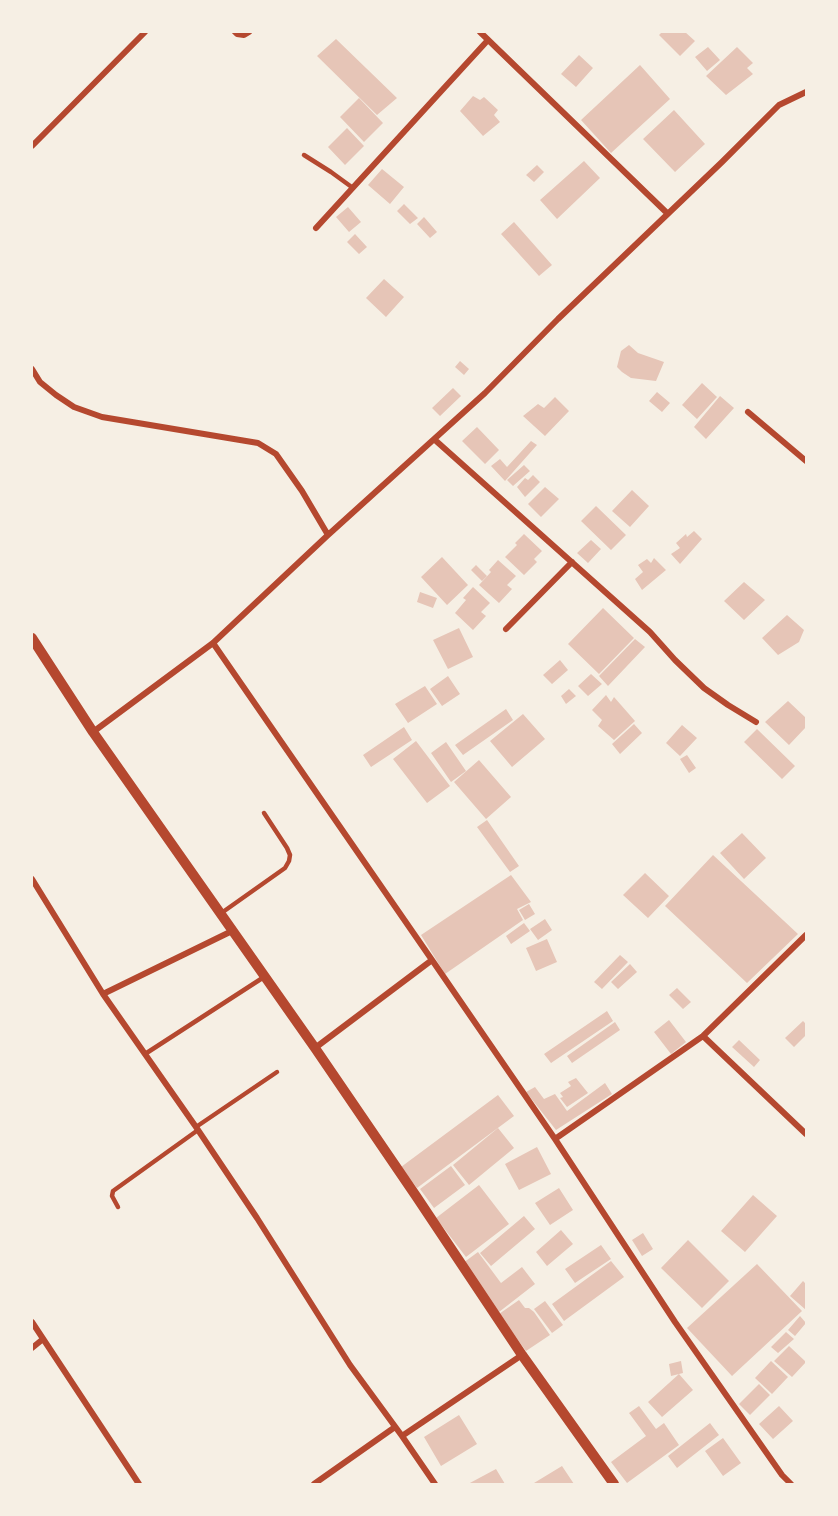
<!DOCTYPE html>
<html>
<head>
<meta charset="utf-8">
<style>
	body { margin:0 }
	#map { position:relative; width:838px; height:1516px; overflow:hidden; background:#f6efe4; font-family:"DejaVu Sans",sans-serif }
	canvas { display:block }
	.frame { position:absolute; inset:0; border:33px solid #f6efe4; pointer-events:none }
</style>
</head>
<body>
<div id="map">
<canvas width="838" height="1516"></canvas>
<div class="frame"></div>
</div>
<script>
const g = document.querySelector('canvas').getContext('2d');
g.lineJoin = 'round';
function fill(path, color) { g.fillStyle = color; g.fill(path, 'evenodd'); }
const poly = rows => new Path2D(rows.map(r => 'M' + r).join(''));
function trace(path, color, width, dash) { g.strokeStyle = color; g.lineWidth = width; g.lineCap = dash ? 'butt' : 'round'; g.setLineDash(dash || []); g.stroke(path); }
const building = poly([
	[662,32,685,32,695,41,680,56,659,35],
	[336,39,397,98,377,115,317,56],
	[708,47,720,60,707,71,695,57],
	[737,47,753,63,747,68,753,74,726,95,706,76],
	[579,55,593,68,576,87,561,74],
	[640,65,670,99,611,153,581,120],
	[473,96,480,100,484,97,498,110,494,115,500,122,483,136,460,111],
	[359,98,383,123,364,142,340,117],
	[674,110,705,144,675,172,643,139],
	[347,128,364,146,345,165,328,147],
	[584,161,600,178,557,219,540,200],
	[537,165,544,172,534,182,526,175],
	[382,169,404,187,390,204,368,185],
	[404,204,418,218,410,224,397,211],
	[348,207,361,222,349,232,336,217],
	[424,217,437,232,430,238,417,224],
	[514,222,552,265,539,276,501,234],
	[355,234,367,247,359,254,347,242],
	[384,279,404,297,386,317,366,298],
	[629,345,638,353,664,362,656,381,631,378,622,372,617,367,621,351],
	[460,361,469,369,464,375,455,367],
	[702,383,717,397,697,419,682,405],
	[453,388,461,396,440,416,432,408],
	[657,392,670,403,662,412,649,401],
	[720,396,734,408,706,439,694,427],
	[555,397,569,411,545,436,523,416,538,404,544,408],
	[477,427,499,450,485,464,462,441],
	[531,441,537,445,505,481,491,466,500,459,507,467],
	[524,465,530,471,513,486,507,480],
	[533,475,540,482,525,497,517,487,525,478,528,480],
	[545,487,559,499,541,517,528,504],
	[632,490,649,506,630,527,612,511],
	[596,506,626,535,611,550,581,521],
	[694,531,702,539,680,564,671,554,680,548,676,543,686,534,687,537],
	[524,534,542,551,534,559,537,562,524,575,505,557,517,545,515,543],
	[591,540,601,549,588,563,577,553],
	[442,557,468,585,447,605,421,577],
	[654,558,666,570,642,590,635,579,643,572,638,565,647,559,651,563],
	[498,560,516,576,507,585,512,589,499,603,479,585,491,572,489,570],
	[476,565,487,576,482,581,471,570],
	[744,582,765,600,744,620,724,601],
	[473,587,490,603,481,612,486,616,473,630,455,613,466,600,463,598],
	[420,592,437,598,433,608,417,602],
	[603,608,634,638,599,674,568,644],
	[787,615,804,630,799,642,778,655,762,638],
	[459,628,473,657,448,669,433,640],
	[635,639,645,647,608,686,599,676],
	[560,660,568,670,552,684,543,675],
	[591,674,602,684,588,696,578,686],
	[448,676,460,694,442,706,430,689],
	[425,686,437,704,408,723,395,704],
	[569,689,576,696,566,704,561,696],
	[606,695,611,702,614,697,635,721,614,740,598,726,602,720,592,710],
	[788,701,806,718,806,727,789,745,765,722],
	[506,709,513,720,463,755,455,745],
	[523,714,545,739,512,767,490,741],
	[634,724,642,733,620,754,612,744],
	[682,725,697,738,680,756,666,743],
	[404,727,412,740,371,767,363,755],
	[757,729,795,766,782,779,744,742],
	[416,741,450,786,427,803,393,759],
	[446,742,466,771,451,782,431,753],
	[687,755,696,768,689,773,680,759],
	[479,760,511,797,486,819,454,782],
	[487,820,519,866,510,872,477,827],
	[742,833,766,858,744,879,720,853],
	[713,855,798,934,747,983,665,906],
	[645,873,669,896,648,918,623,895],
	[511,875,531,902,517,909,523,920,445,974,421,935],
	[529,904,535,914,525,920,519,910],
	[545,919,552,930,538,940,530,929],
	[524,923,530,931,511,944,506,936],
	[547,939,557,962,536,971,526,948],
	[620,955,628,962,602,989,594,982],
	[630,964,637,972,618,989,611,982],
	[677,988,691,1002,683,1009,669,995],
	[607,1011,613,1021,551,1063,544,1054],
	[669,1020,686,1042,671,1054,654,1032],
	[803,1021,806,1024,806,1035,794,1047,785,1038],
	[615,1022,620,1030,572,1063,567,1056],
	[739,1040,760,1060,754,1067,732,1047],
	[576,1078,588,1093,567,1107,560,1098,563,1097,560,1093,571,1086,568,1082],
	[605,1083,612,1094,556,1130,526,1092,535,1087,544,1099,555,1094,567,1111],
	[498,1095,514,1116,417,1188,401,1167],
	[498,1128,514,1148,469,1185,453,1165],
	[537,1147,551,1174,519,1190,505,1164],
	[451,1166,465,1185,434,1208,420,1189],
	[479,1185,509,1224,466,1257,436,1218],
	[559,1188,573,1210,550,1225,535,1203],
	[753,1195,777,1216,745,1252,721,1231],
	[524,1216,535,1229,491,1266,480,1253],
	[561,1230,573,1244,547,1266,536,1252],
	[643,1233,653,1249,642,1256,632,1240],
	[688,1240,729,1281,702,1308,661,1268],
	[601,1245,611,1259,575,1283,565,1269],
	[478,1252,501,1283,522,1267,535,1284,499,1312,463,1263],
	[611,1261,624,1277,564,1321,552,1304],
	[757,1264,802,1311,732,1376,687,1328],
	[803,1281,806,1284,806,1310,790,1296],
	[519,1300,525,1308,529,1308,534,1312,550,1335,526,1351,499,1314],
	[545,1301,563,1325,552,1333,534,1309],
	[800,1316,806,1323,795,1336,788,1330],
	[786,1332,794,1339,778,1353,771,1347],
	[789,1346,806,1362,792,1377,774,1361],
	[681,1361,683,1373,671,1376,669,1364],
	[771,1361,788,1377,772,1394,755,1378],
	[679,1374,693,1390,662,1417,648,1402],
	[759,1384,770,1395,750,1415,739,1404],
	[639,1406,656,1429,664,1423,679,1445,627,1483,611,1462,646,1436,629,1413],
	[779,1406,793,1421,773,1439,759,1424],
	[459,1415,477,1444,441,1466,424,1437],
	[710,1423,719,1435,677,1468,668,1456],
	[723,1438,741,1463,723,1476,705,1451],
	[562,1466,574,1484,535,1484,534,1483],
	[496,1469,505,1484,468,1484]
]);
const service = poly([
	[304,155,331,172,353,188],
	[220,914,285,868,289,861,290,855,287,848,264,813],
	[145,1054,264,977],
	[196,1127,277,1072],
	[118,1207,112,1196,113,1191,198,1130]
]);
const minor = poly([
	[235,32,237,34,244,35,249,32],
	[480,32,668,214],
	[32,146,145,32],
	[316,228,488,40],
	[32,369,40,382,56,395,74,407,102,417,258,443,276,454,302,491,328,535],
	[748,412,806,461],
	[435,440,650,632,675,660,704,688,728,705,756,722],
	[506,629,572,562],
	[213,643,432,960,315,1048],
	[93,732,213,643,328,535,485,393,558,319,722,162,779,105,806,92],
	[32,879,103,994,232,931],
	[432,960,555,1139,675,1322,782,1475,791,1484],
	[103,994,196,1127,257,1218,350,1365,402,1436,522,1355],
	[703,1036,806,1134],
	[555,1139,703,1036,806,935],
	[32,1322,139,1484],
	[32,1348,43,1339],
	[402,1436,435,1484],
	[314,1484,395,1427]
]);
const tertiary = poly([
	[32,638,93,732,315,1048,416,1196,522,1355,614,1484]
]);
fill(building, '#e6c5b7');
trace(service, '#b5482f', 4.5);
trace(minor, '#b5482f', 6);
trace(tertiary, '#b5482f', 10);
</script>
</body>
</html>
